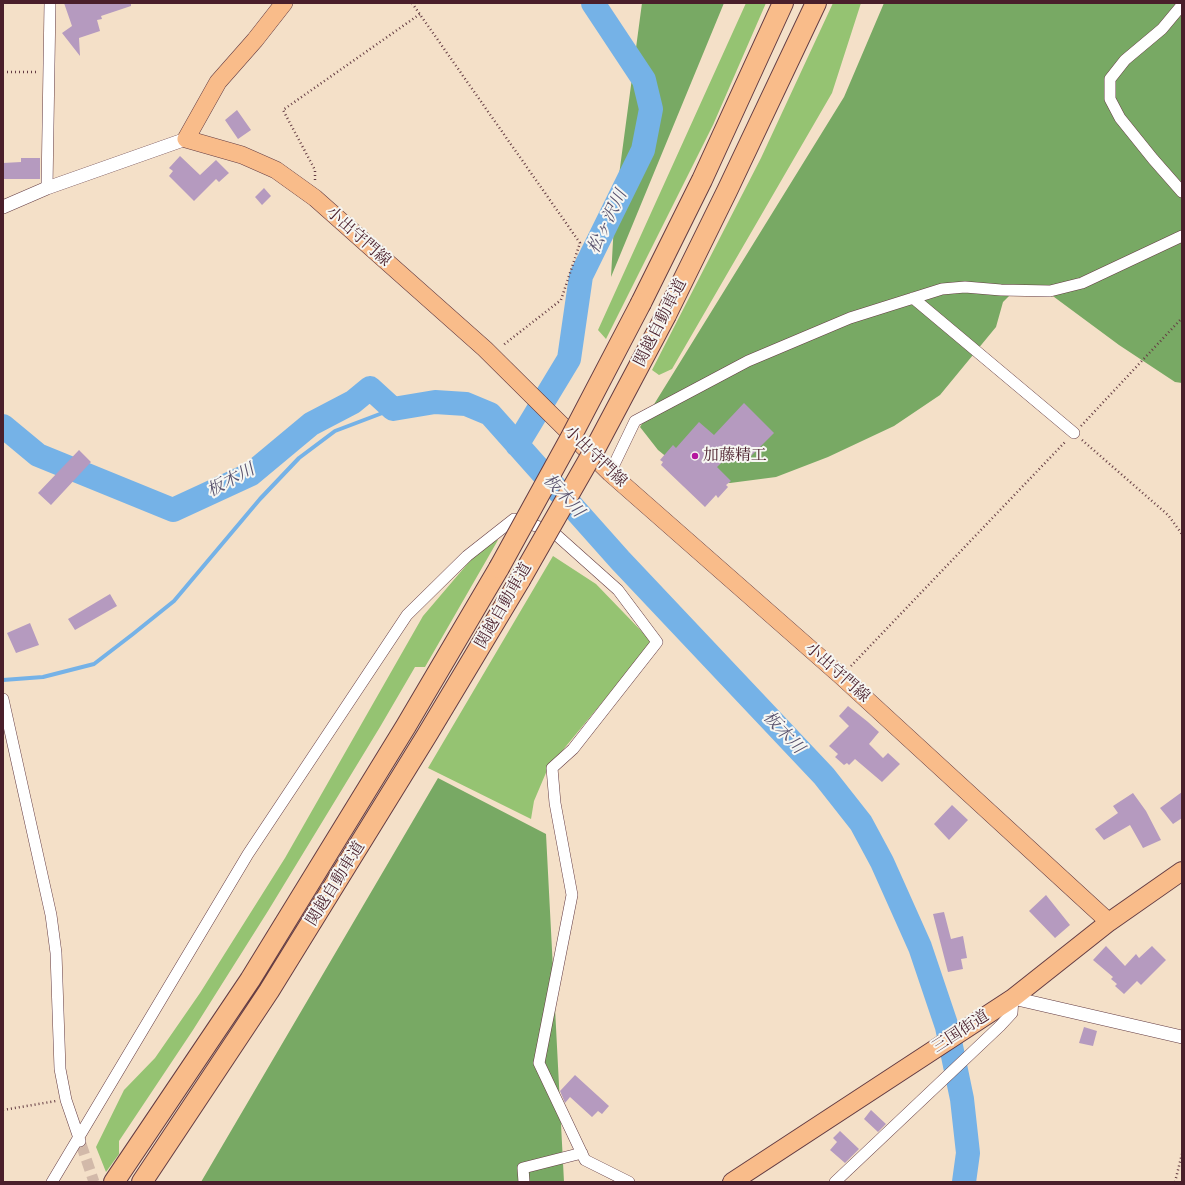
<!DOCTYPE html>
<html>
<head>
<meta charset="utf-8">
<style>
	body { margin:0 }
	#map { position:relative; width:1185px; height:1185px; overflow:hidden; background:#f4e0c8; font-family:"Gentium Book Plus",serif }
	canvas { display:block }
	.frame { position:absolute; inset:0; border:4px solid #4a1f2b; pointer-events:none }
</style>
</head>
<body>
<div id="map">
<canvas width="1185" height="1185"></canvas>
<div class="frame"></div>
</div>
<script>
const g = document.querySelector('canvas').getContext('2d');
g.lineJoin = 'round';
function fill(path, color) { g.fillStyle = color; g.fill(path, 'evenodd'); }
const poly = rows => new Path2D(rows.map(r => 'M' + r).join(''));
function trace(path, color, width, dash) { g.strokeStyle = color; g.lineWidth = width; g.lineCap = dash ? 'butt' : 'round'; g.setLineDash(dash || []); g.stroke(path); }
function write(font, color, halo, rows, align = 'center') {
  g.font = font + ' "Gentium Book Plus","Noto Serif JP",serif'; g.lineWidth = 4; g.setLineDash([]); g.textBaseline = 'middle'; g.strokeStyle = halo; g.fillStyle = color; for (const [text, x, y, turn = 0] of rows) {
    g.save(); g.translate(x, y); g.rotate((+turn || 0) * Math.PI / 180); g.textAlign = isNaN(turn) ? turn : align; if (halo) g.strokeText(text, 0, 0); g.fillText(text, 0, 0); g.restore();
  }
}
const green = poly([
	[746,3,766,3,713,125,606,339,598,330],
	[833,3,861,3,832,93,672,369,659,375,652,370,761,158],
	[498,540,425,667,415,667,380,727,268,911,193,1030,119,1141,119,1154,106,1172,96,1147,124,1090,155,1058,200,993,285,858,423,616,481,548,491,541],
	[553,556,596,584,652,642,548,768,534,801,531,819,428,768]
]);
const forest = poly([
	[642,3,724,3,611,277,615,205],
	[884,3,1182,3,1182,383,1175,382,1119,345,1046,291,1015,290,1003,302,996,327,940,395,894,426,828,457,776,477,730,483,689,475,658,450,640,427,844,97],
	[438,778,546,834,564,1182,201,1182]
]);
const stream = poly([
	[3,680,43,677,94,664,133,634,174,601,260,499,299,458,335,431,393,409]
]);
const river = poly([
	[3,426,38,455,173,510,251,474,311,424,353,402,370,388,393,409,435,402,466,404,490,414,620,560,824,776,861,823,882,862,920,947,947,1027,962,1099,968,1153,964,1182],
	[517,445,569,359,581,276,643,150,651,109,644,80,593,3]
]);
const building = poly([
	[64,3,131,3,131,6,101,16,102,19,97,20,100,31,79,38,80,56,62,33,72,26],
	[237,110,251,130,238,139,225,120],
	[180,156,200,175,216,160,229,173,219,182,216,179,194,201,169,176,173,171,169,168],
	[21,158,40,158,40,179,3,179,3,163,21,162],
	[264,188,271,196,262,205,255,197],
	[744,403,774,433,747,460,736,449,717,467,731,481,726,485,728,487,718,498,716,495,705,507,661,465,663,462,660,460,673,445,676,448,699,422,714,435],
	[79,450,91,462,51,505,38,493],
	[110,594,117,606,75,630,68,619],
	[30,623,39,645,16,653,7,633],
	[848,706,868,722,879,732,869,744,883,758,888,753,900,764,882,782,855,759,849,765,847,763,844,765,835,757,838,754,829,746,849,726,839,716],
	[1182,792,1182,818,1173,824,1160,808],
	[1133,793,1146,811,1161,840,1143,848,1130,825,1104,840,1095,829,1118,813,1113,806],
	[952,805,968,820,949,840,934,824],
	[1046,895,1070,925,1055,938,1029,911],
	[944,912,951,939,963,936,967,958,961,959,963,969,948,972,933,914],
	[1106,946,1125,966,1136,954,1139,958,1152,946,1166,960,1141,985,1137,981,1124,994,1115,986,1117,984,1111,979,1113,977,1093,960],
	[1084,1027,1097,1031,1093,1046,1079,1043],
	[575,1075,609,1106,602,1114,598,1111,592,1117,570,1097,565,1103,560,1091],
	[871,1110,886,1124,878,1132,864,1119],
	[840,1131,859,1149,845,1163,830,1150,837,1142,833,1138]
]);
const minorTunnel = poly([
	[81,1144,94,1182]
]);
const path = poly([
	[412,3,580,243,561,300,502,346],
	[3,72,38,72],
	[315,180,315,170,283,110,420,14],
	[1081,426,1182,318],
	[1082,440,1168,515,1182,534],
	[851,666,1066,441],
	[3,1110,56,1101],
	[1175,1182,1182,1154]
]);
const minor = poly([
	[1182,5,1162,29,1125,60,1110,79,1110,99,1120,118,1153,159,1182,192],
	[47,188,50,3],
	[913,298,1074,433],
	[610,473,635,421,748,361,850,318,942,289,965,287,1001,290,1050,291,1082,283,1182,236],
	[3,699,51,915,56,953,60,1069,66,1100,80,1141],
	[52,1182,248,854,407,615,467,556,514,519,552,531,618,590,657,642,573,749,552,768,555,803,572,895,539,1063,585,1160,629,1182],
	[524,1182,523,1168,582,1153],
	[835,1182,1000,1026,1012,1013,1013,998]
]);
const tertiary = poly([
	[3,207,47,188,186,139],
	[1013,998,1182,1037]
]);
const primary = poly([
	[284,3,255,40,218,82,186,139,242,155,276,170,315,198,485,349,610,473,841,676,1109,922]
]);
const trunk = poly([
	[732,1182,1013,998,1109,922,1182,871]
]);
const motorway = poly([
	[641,303,702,180,783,3],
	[666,315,727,191,816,3],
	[114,1182,250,980,406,726,499,568],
	[142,1182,269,991,427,735,520,580]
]);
const motorwayBridge = poly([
	[499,568,571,437,641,303],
	[520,580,596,447,666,315]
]);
const markers = [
	[695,456,4,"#b5179e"]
];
const streetNames = [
	["小出守門線",358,237,42],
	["関越自動車道",661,323,-63],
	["小出守門線",595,457,44],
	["関越自動車道",504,606,-60],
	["小出守門線",837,673,42],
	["関越自動車道",336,884,-58],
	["三国街道",961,1032,-33]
];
const poiNames = [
	["加藤精工",703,456]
];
const waterNames = [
	["松ヶ沢川",608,222,-64],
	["板木川",231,481,-28],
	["板木川",563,496,48],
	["板木川",783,733,47]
];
fill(green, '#95c372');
fill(forest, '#78a964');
trace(stream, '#75b2e7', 4);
trace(river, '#75b2e7', 24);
fill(building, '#b59abf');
trace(minorTunnel, '#d2b9a9', 11, [11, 5.5]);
trace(minor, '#643c43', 12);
trace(tertiary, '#643c43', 14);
trace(primary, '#643c43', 18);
trace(trunk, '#643c43', 20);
trace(motorway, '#643c43', 22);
trace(path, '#643c43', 2.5, [1, 3]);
trace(minor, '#fff', 11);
trace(tertiary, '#fff', 13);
trace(primary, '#f9bc8a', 17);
trace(trunk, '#f9bc8a', 18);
trace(motorway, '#f9bc8a', 20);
trace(motorwayBridge, '#643c43', 22, []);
trace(motorwayBridge, '#f9bc8a', 20);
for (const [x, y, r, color] of markers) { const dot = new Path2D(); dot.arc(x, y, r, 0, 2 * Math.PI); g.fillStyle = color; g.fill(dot); trace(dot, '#f6f6f2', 1.5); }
write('16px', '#4a1f2b', '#f6f6f2', streetNames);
write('16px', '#4a1f2b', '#f6f6f2', poiNames, 'left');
write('italic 17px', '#59526d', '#f6f6f2', waterNames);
</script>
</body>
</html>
